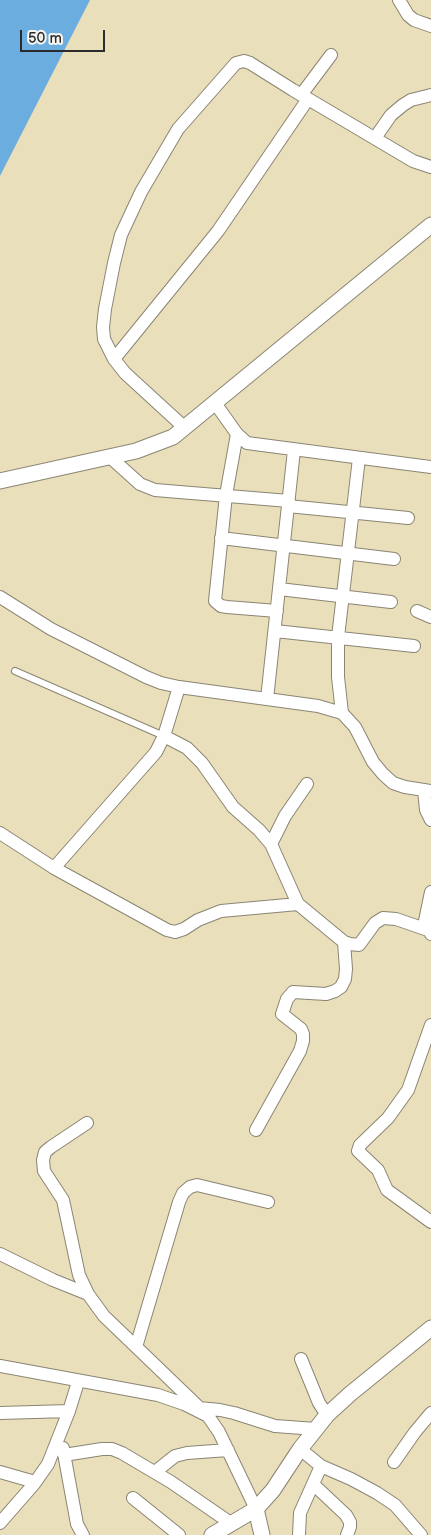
<!DOCTYPE html>
<html>
<head>
<meta charset="utf-8">
<style>
	body { margin:0 }
	#map { position:relative; width:431px; height:1535px; overflow:hidden; background:#eadfbb; font-family:"Balsamiq Sans",sans-serif }
	canvas { display:block }
	.scale { position:absolute; left:20px; top:30px; width:85px; height:22px; box-sizing:border-box; border:2px solid #2b2b2b; border-top:0; padding-left:6px; font-size:15px; line-height:18px; white-space:nowrap; color:#2b2b2b; -webkit-text-stroke:4px #f6f6f2; paint-order:stroke }
</style>
</head>
<body>
<div id="map">
<canvas width="431" height="1535"></canvas>
<div class="scale">50 m</div>
</div>
<script>
const g = document.querySelector('canvas').getContext('2d');
g.lineJoin = 'round';
function fill(path, color) { g.fillStyle = color; g.fill(path, 'evenodd'); }
const poly = rows => new Path2D(rows.map(r => 'M' + r).join(''));
function trace(path, color, width, dash) { g.strokeStyle = color; g.lineWidth = width; g.lineCap = dash ? 'butt' : 'round'; g.setLineDash(dash || []); g.stroke(path); }
const water = poly([
	[0,0,90,0,0,176]
]);
const service = poly([
	[15,671,164,736]
]);
const minor = poly([
	[399,0,408,15,414,20,431,26],
	[301,95,331,55],
	[375,138,391,115,403,105,411,100,431,95],
	[114,359,218,231,308,99],
	[215,403,237,434,247,443,431,467],
	[185,428,125,373,114,359,104,339,103,327,105,309,114,263,121,235,141,192,178,129,236,63,244,61,250,63,293,90,413,161,431,167],
	[237,434,226,495,215,601,221,606,227,607,277,611],
	[110,457,140,484,155,490,289,501],
	[288,506,408,518],
	[221,538,394,559],
	[279,589,391,602],
	[0,597,51,629,146,677,161,683,179,687,318,706,342,713,355,727,373,762,383,774,393,783,405,787,431,791],
	[417,611,431,617],
	[275,631,414,646],
	[267,699,294,450],
	[342,713,338,677,338,637,359,458],
	[164,736,187,748,202,763,233,807,259,830,271,844,298,904,344,942,350,944,359,945,375,923,383,918,396,919,428,930],
	[424,790,426,810,431,820],
	[0,833,54,868,167,930,175,932,184,929,198,920,221,911,298,904],
	[271,844,285,816,307,784],
	[54,868,156,752,164,736,179,687],
	[431,892,425,921,431,934],
	[431,1025,408,1090,388,1118,360,1145,358,1151,378,1170,387,1190,431,1222],
	[87,1123,51,1147,45,1152,43,1160,44,1171,63,1200,79,1275,88,1294,104,1316,208,1416],
	[256,1130,300,1051,303,1041,303,1034,301,1029,282,1014,287,999,293,992,326,994,335,991,341,987,345,979,346,969,344,942],
	[0,1254,53,1280,88,1294],
	[136,1347,179,1202,183,1193,190,1187,197,1185,268,1202],
	[301,1359,319,1403,327,1415],
	[0,1366,158,1395,184,1404,208,1416,219,1432,256,1509],
	[199,1408,220,1410,234,1413,275,1426,316,1429],
	[0,1413,69,1411],
	[63,1448,77,1524,83,1535],
	[300,1449,321,1466,351,1479,377,1493,395,1505,421,1535],
	[64,1455,102,1449,112,1449,122,1453,171,1482,232,1524],
	[394,1462,415,1432,431,1413],
	[0,1472,35,1482],
	[155,1472,175,1456,187,1453,228,1450],
	[313,1484,346,1515,350,1522,350,1527,347,1535],
	[133,1498,179,1535],
	[0,1523,34,1484,48,1464,69,1411,78,1382],
	[299,1535,300,1513,321,1466]
]);
const tertiary = poly([
	[0,481,136,451,173,437,431,225],
	[256,1509,262,1535],
	[212,1535,256,1509,273,1490,300,1449,327,1415,350,1394,431,1328]
]);
fill(water, '#6cade0');
trace(service, '#8a8573', 8);
trace(minor, '#8a8573', 14);
trace(tertiary, '#8a8573', 17);
trace(service, '#fff', 6);
trace(minor, '#fff', 12);
trace(tertiary, '#fff', 15);
</script>
</body>
</html>
